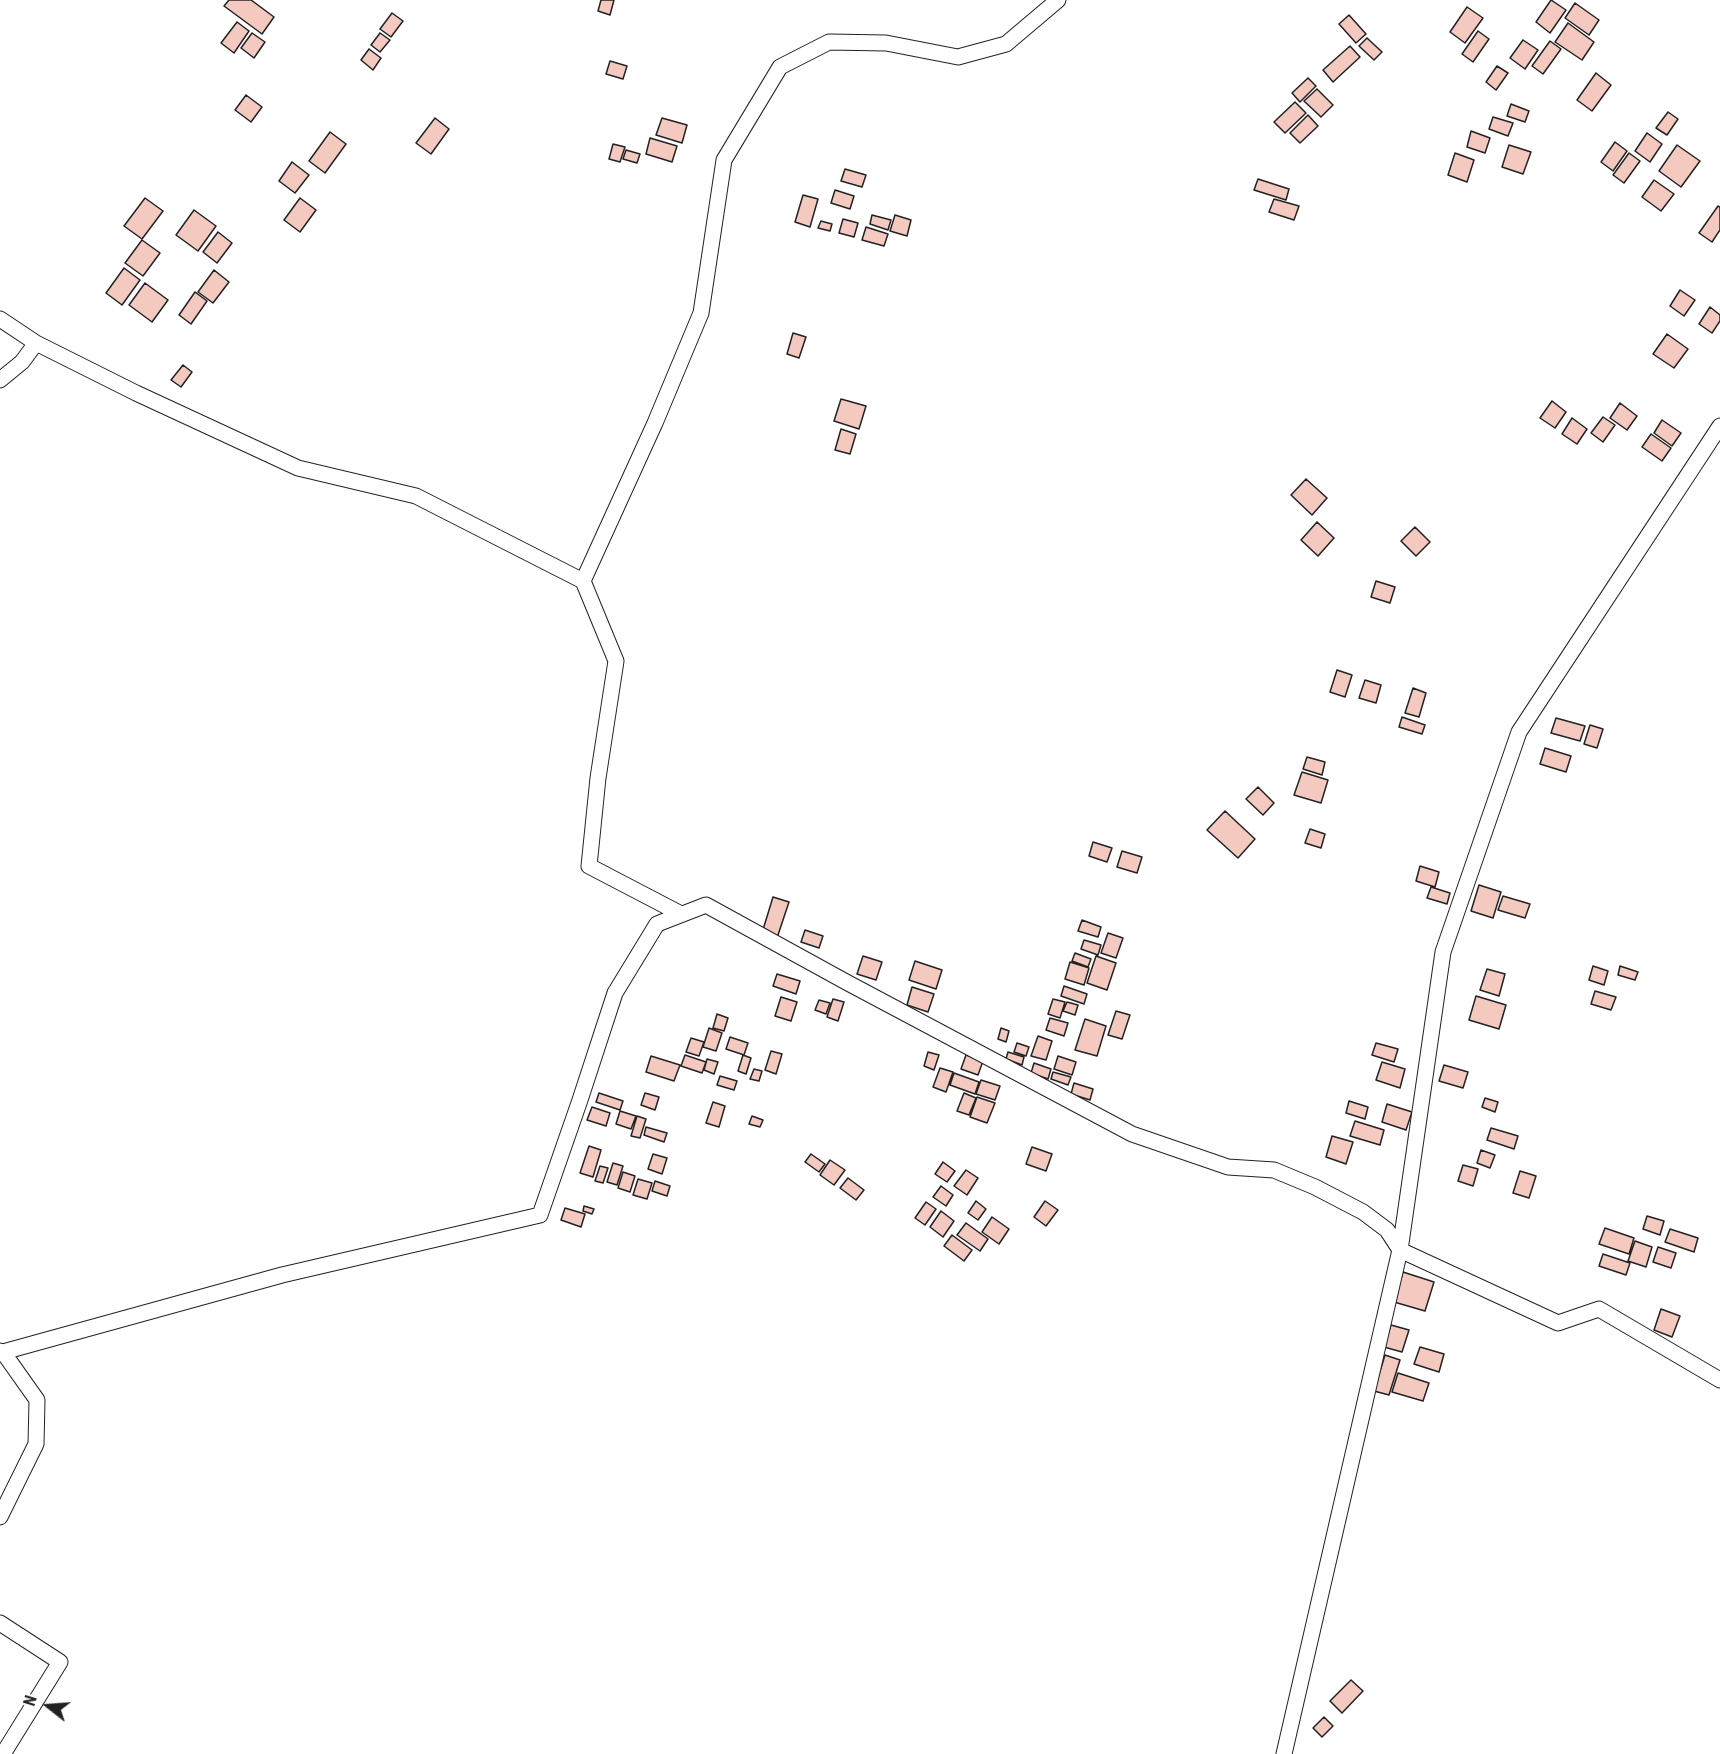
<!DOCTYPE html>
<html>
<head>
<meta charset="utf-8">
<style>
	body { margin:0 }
	#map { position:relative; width:1720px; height:1754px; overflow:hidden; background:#fff; font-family:"Roboto Condensed",sans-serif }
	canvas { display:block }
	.north { position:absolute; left:18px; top:1676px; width:60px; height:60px; -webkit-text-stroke:4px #fff; paint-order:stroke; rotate:287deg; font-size:16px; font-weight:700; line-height:24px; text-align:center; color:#222 }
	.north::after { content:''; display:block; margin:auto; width:21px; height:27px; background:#222; clip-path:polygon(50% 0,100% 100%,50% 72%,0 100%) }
</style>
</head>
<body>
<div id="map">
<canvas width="1720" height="1754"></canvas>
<div class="north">N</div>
</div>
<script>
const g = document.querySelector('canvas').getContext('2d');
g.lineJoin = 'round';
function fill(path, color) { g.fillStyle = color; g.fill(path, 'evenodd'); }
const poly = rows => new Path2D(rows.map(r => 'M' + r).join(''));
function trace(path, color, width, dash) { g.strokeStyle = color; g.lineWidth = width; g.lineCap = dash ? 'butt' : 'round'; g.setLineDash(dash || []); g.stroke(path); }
const building = poly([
	[229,0,251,0,274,17,262,34,224,6,229,0],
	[601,0,614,0,610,15,598,11,601,0],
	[1551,0,1566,10,1550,33,1536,22,1551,0],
	[1575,3,1599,20,1589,35,1565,18,1575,3],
	[1467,7,1483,18,1465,43,1450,32,1467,7],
	[392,13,403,21,391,37,380,29,392,13],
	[1349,15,1366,34,1356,43,1339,24,1349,15],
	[237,22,249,31,234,53,221,43,237,22],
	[1568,23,1594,42,1582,60,1555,42,1568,23],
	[1478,31,1489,39,1473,62,1462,54,1478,31],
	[252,33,265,42,254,58,241,48,252,33],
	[380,33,390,40,380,52,371,45,380,33],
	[1367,38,1382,52,1374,60,1359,46,1367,38],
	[1523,40,1538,50,1525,69,1510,58,1523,40],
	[1550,41,1561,49,1543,74,1532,66,1550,41],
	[1350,46,1360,57,1333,82,1323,70,1350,46],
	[369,49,381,58,373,70,361,60,369,49],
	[610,61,627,66,623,79,606,74,610,61],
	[1497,66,1508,73,1496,90,1486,82,1497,66],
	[1596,73,1611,85,1592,111,1577,100,1596,73],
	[1308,78,1316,86,1300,102,1292,93,1308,78],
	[1317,89,1333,105,1321,117,1304,101,1317,89],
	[246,95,262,107,251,122,235,110,246,95],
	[1295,102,1306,113,1285,133,1274,122,1295,102],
	[1511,104,1529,111,1525,122,1507,116,1511,104],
	[1668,112,1678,119,1667,135,1656,128,1668,112],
	[1308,115,1318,126,1300,143,1290,133,1308,115],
	[1493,117,1513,123,1508,136,1489,129,1493,117],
	[435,118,449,129,431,154,416,143,435,118],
	[662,118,687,125,682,143,656,135,662,118],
	[1471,131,1490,138,1485,153,1467,147,1471,131],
	[330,132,346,144,325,173,309,161,330,132],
	[1647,133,1662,144,1650,162,1635,151,1647,133],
	[650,138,677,146,672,162,646,154,650,138],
	[1615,142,1627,151,1613,171,1601,162,1615,142],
	[613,144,625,147,620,162,609,159,613,144],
	[1509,145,1531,152,1523,174,1502,167,1509,145],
	[1677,145,1700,161,1681,187,1659,171,1677,145],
	[626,150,640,154,637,163,623,159,626,150],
	[1455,153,1474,160,1467,182,1448,175,1455,153],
	[1629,153,1640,161,1624,183,1613,175,1629,153],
	[292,162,309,175,295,193,279,181,292,162],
	[845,169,866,175,862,187,841,181,845,169],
	[1258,179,1289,189,1286,200,1254,190,1258,179],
	[1654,180,1674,194,1661,211,1642,197,1654,180],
	[835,190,854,196,850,209,831,203,835,190],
	[803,195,818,199,810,227,795,222,803,195],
	[145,198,163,211,142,239,124,226,145,198],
	[300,198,316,210,300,232,284,220,300,198],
	[1274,199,1299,206,1294,220,1269,212,1274,199],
	[1718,206,1720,207,1720,230,1712,242,1699,233,1718,206],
	[194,210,216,226,198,251,176,235,194,210],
	[872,215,891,220,888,230,870,224,872,215],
	[895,215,911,220,907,236,890,231,895,215],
	[843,219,858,223,854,237,839,233,843,219],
	[821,221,832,224,830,231,818,228,821,221],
	[866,227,888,234,884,246,862,240,866,227],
	[218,232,232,243,217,263,203,252,218,232],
	[142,240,160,253,143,276,125,263,142,240],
	[124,268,140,280,122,305,106,293,124,268],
	[214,270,229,282,213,303,198,292,214,270],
	[145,283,168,300,152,322,129,305,145,283],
	[1680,290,1695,300,1684,316,1670,306,1680,290],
	[195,292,207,301,191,324,179,315,195,292],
	[1710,307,1720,315,1720,321,1712,333,1699,324,1710,307],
	[793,333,806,337,799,358,787,354,793,333],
	[1667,334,1688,349,1674,368,1653,354,1667,334],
	[183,365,192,372,181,387,171,380,183,365],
	[841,399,866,406,859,429,834,421,841,399],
	[1552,401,1566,412,1555,428,1540,418,1552,401],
	[1620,403,1637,416,1627,430,1610,418,1620,403],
	[1603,417,1615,425,1603,442,1591,433,1603,417],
	[1572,418,1587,429,1577,444,1562,434,1572,418],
	[1662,420,1681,433,1672,446,1654,433,1662,420],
	[841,429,856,434,850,454,835,450,841,429],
	[1651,434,1671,448,1662,461,1642,447,1651,434],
	[1306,479,1327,498,1312,515,1291,495,1306,479],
	[1317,522,1334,538,1318,556,1301,540,1317,522],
	[1415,527,1430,542,1416,556,1401,541,1415,527],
	[1376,581,1395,587,1390,603,1371,597,1376,581],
	[1337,670,1352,675,1345,697,1330,692,1337,670],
	[1365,680,1381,685,1376,703,1359,698,1365,680],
	[1413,688,1426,693,1419,717,1405,713,1413,688],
	[1402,717,1425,725,1422,734,1399,727,1402,717],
	[1556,718,1585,726,1580,741,1551,733,1556,718],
	[1590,725,1603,729,1597,748,1584,744,1590,725],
	[1545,748,1571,756,1566,772,1540,764,1545,748],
	[1307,757,1325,762,1322,775,1303,769,1307,757],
	[1302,772,1328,780,1321,803,1294,795,1302,772],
	[1258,787,1274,803,1263,815,1246,799,1258,787],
	[1225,811,1255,839,1238,858,1207,830,1225,811],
	[1310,829,1325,834,1321,848,1305,843,1310,829],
	[1093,842,1112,848,1107,862,1089,856,1093,842],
	[1122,851,1142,857,1137,873,1117,867,1122,851],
	[1420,866,1439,872,1435,887,1416,881,1420,866],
	[1479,885,1501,892,1493,918,1471,911,1479,885],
	[1431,887,1450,893,1447,904,1427,898,1431,887],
	[1503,896,1530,904,1525,918,1498,910,1503,896],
	[773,897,789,902,777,938,762,933,773,897],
	[1082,920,1101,927,1098,937,1078,931,1082,920],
	[805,930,823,936,819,948,801,942,805,930],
	[1108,933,1123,938,1116,958,1101,953,1108,933],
	[1084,940,1101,945,1098,955,1081,949,1084,940],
	[1075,953,1091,959,1088,967,1072,961,1075,953],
	[863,956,882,962,876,980,857,974,863,956],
	[1096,956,1116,963,1107,990,1087,983,1096,956],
	[915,961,942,970,936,989,909,980,915,961],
	[1070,962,1089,968,1084,985,1065,979,1070,962],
	[1593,966,1608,971,1604,985,1589,980,1593,966],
	[1620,966,1638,972,1635,980,1618,975,1620,966],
	[1487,969,1505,974,1499,996,1480,990,1487,969],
	[777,974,800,981,796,994,773,986,777,974],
	[1064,986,1087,994,1084,1004,1061,996,1064,986],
	[912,987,934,994,928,1012,907,1005,912,987],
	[1595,991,1616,997,1611,1010,1591,1004,1595,991],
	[1476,996,1506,1005,1499,1029,1469,1020,1476,996],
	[781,997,797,1002,791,1021,775,1016,781,997],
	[833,999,844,1002,838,1021,827,1017,833,999],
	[1053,999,1065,1002,1060,1018,1048,1014,1053,999],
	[819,1000,830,1003,826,1014,815,1010,819,1000],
	[1067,1002,1078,1005,1075,1015,1063,1011,1067,1002],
	[1116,1011,1130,1015,1122,1039,1108,1035,1116,1011],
	[717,1014,728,1018,724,1031,713,1028,717,1014],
	[1050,1018,1068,1023,1064,1036,1046,1030,1050,1018],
	[1085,1019,1106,1026,1097,1056,1075,1050,1085,1019],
	[709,1028,722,1033,716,1051,703,1047,709,1028],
	[1001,1028,1009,1031,1006,1042,998,1039,1001,1028],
	[1038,1036,1052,1041,1046,1060,1031,1056,1038,1036],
	[730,1037,748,1043,744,1055,726,1049,730,1037],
	[691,1038,704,1042,699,1056,686,1052,691,1038],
	[1017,1043,1029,1047,1026,1056,1014,1052,1017,1043],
	[1376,1043,1398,1049,1394,1062,1372,1055,1376,1043],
	[771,1051,782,1054,776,1074,765,1070,771,1051],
	[928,1052,939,1055,934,1070,924,1066,928,1052],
	[1008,1052,1024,1057,1022,1065,1006,1059,1008,1052],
	[685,1055,706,1062,702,1073,681,1066,685,1055],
	[743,1055,751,1058,746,1074,738,1071,743,1055],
	[966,1055,983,1061,978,1075,961,1069,966,1055],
	[651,1056,680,1065,674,1081,646,1072,651,1056],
	[1058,1056,1076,1062,1072,1075,1054,1069,1058,1056],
	[707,1059,718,1062,714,1074,704,1070,707,1059],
	[1382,1062,1405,1069,1400,1088,1376,1080,1382,1062],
	[1034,1063,1051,1069,1048,1079,1031,1073,1034,1063],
	[1444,1065,1468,1072,1463,1088,1439,1081,1444,1065],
	[940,1068,953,1072,946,1092,933,1087,940,1068],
	[754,1069,762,1071,759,1081,750,1079,754,1069],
	[1053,1072,1071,1077,1068,1085,1051,1079,1053,1072],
	[954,1073,979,1082,975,1094,950,1085,954,1073],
	[720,1076,737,1081,734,1090,717,1085,720,1076],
	[981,1080,1000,1086,995,1100,976,1094,981,1080],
	[1074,1083,1093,1089,1090,1100,1071,1094,1074,1083],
	[599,1093,623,1101,620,1110,596,1102,599,1093],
	[645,1093,659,1097,655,1110,641,1105,645,1093],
	[964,1093,976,1098,969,1115,957,1111,964,1093],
	[977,1097,995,1103,987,1123,970,1117,977,1097],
	[1485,1098,1498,1102,1495,1112,1482,1107,1485,1098],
	[1349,1101,1368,1107,1365,1119,1346,1113,1349,1101],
	[713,1102,725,1106,719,1127,706,1123,713,1102],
	[1387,1104,1412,1112,1406,1130,1382,1122,1387,1104],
	[592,1107,610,1113,606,1126,587,1120,592,1107],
	[620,1111,636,1116,631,1129,616,1124,620,1111],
	[637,1116,646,1119,640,1138,631,1136,637,1116],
	[752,1116,763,1120,760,1127,749,1124,752,1116],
	[1355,1121,1384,1130,1380,1145,1350,1136,1355,1121],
	[646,1127,667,1133,664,1142,644,1135,646,1127],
	[1491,1128,1518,1136,1514,1149,1487,1140,1491,1128],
	[1332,1136,1353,1142,1346,1164,1326,1157,1332,1136],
	[589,1146,601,1150,593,1177,580,1173,589,1146],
	[1032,1147,1052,1154,1046,1171,1026,1164,1032,1147],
	[1481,1150,1495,1155,1490,1168,1477,1163,1481,1150],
	[653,1154,667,1158,662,1174,648,1169,653,1154],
	[811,1154,825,1164,819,1172,805,1162,811,1154],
	[830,1160,845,1170,834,1185,820,1175,830,1160],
	[943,1162,955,1171,947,1182,935,1174,943,1162],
	[613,1163,623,1166,617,1185,607,1182,613,1163],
	[1463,1165,1478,1169,1473,1186,1458,1181,1463,1165],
	[600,1166,608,1168,603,1183,595,1181,600,1166],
	[966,1170,978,1178,967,1195,954,1186,966,1170],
	[1520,1171,1536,1176,1529,1198,1513,1193,1520,1171],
	[623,1172,635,1176,630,1192,618,1188,623,1172],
	[848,1178,864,1190,856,1200,840,1188,848,1178],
	[638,1179,652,1183,647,1199,633,1195,638,1179],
	[655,1181,670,1186,667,1196,652,1191,655,1181],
	[941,1186,953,1195,946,1206,933,1197,941,1186],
	[976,1201,986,1209,978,1220,968,1213,976,1201],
	[1045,1201,1058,1210,1046,1226,1034,1217,1045,1201],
	[926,1202,936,1209,925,1225,915,1218,926,1202],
	[584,1206,594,1209,592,1214,583,1211,584,1206],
	[565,1208,585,1214,581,1227,561,1220,565,1208],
	[941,1211,954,1221,943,1237,930,1227,941,1211],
	[1647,1216,1664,1221,1660,1235,1643,1229,1647,1216],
	[992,1217,1009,1229,999,1244,982,1232,992,1217],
	[966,1223,988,1239,980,1251,957,1235,966,1223],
	[1605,1228,1634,1238,1629,1254,1599,1244,1605,1228],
	[1670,1229,1698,1238,1694,1252,1665,1242,1670,1229],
	[952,1235,972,1250,964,1261,944,1246,952,1235],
	[1635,1241,1652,1247,1646,1267,1628,1261,1635,1241],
	[1658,1247,1676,1253,1671,1268,1653,1262,1658,1247],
	[1603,1254,1630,1263,1626,1275,1599,1266,1603,1254],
	[1403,1272,1434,1282,1425,1311,1394,1302,1403,1272],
	[1661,1309,1680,1316,1672,1337,1654,1330,1661,1309],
	[1391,1325,1409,1330,1402,1352,1384,1347,1391,1325],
	[1420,1347,1444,1354,1439,1372,1414,1364,1420,1347],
	[1385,1355,1400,1360,1389,1395,1374,1391,1385,1355],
	[1398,1373,1429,1383,1423,1401,1392,1392,1398,1373],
	[1351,1680,1363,1691,1342,1713,1330,1701,1351,1680],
	[1324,1717,1333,1726,1322,1737,1313,1728,1324,1717]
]);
const street = poly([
	[0,319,36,343,22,362,0,380],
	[36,343,136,393,298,468,416,496,583,581,616,661,598,778,589,866,681,914],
	[1720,426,1519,732,1443,952,1400,1250,1558,1323,1599,1309,1720,1380],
	[583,581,655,423,701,313,724,160,780,67,829,42,886,43,958,57,1006,44,1058,0],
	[0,1351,3,1352,37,1400,36,1444,0,1517],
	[3,1352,282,1275,540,1215,580,1100,615,993,657,924,706,905,848,983,1132,1134,1228,1167,1274,1170,1315,1187,1363,1212,1387,1230,1400,1250,1284,1754],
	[0,1623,60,1662,3,1754]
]);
fill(building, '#f3c9c0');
trace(building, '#222', 1.5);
trace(street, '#222', 17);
trace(street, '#fff', 15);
</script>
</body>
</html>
